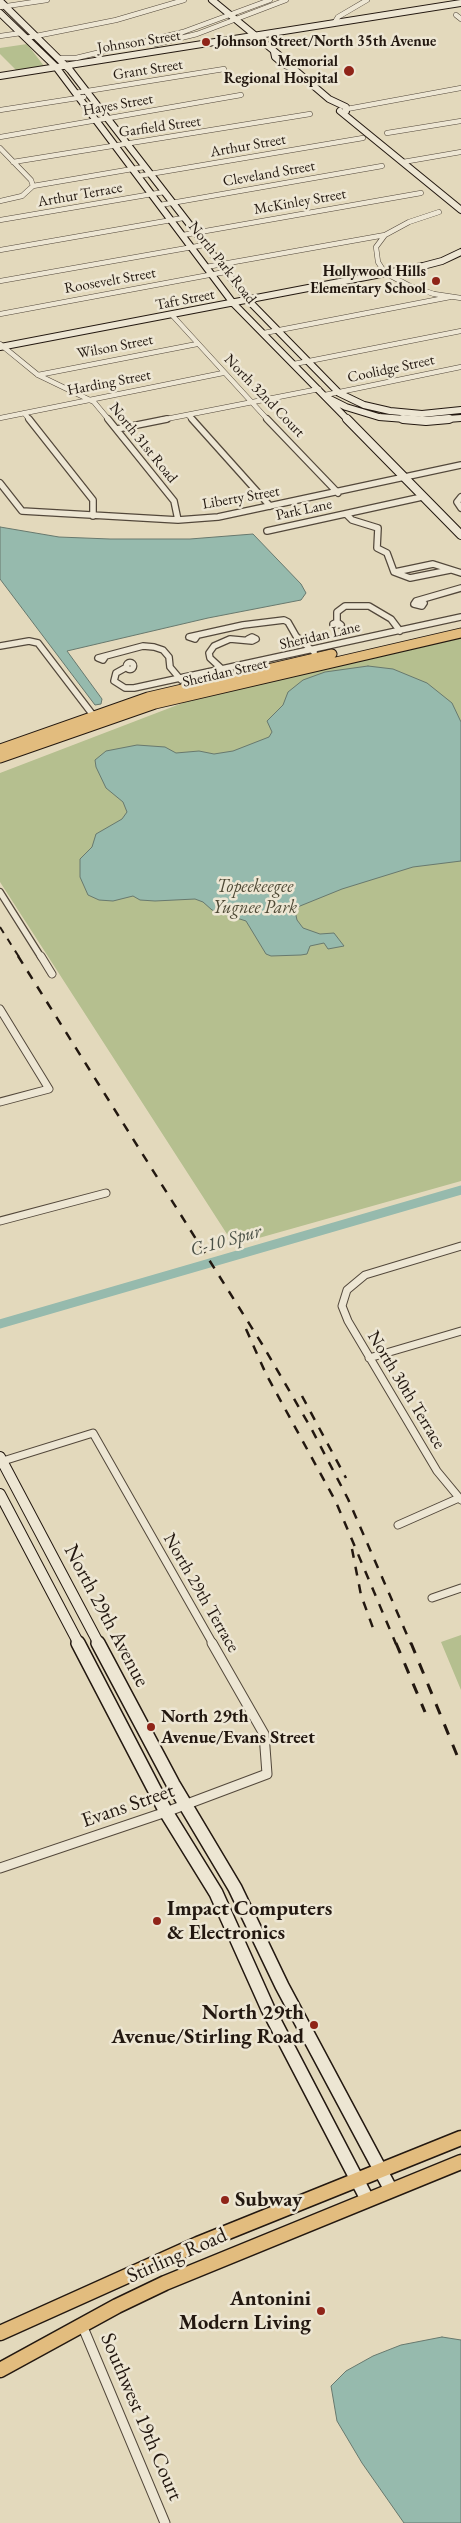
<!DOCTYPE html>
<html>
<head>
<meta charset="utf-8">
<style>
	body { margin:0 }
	canvas { display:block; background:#e3d9bc }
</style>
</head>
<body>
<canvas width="461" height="2523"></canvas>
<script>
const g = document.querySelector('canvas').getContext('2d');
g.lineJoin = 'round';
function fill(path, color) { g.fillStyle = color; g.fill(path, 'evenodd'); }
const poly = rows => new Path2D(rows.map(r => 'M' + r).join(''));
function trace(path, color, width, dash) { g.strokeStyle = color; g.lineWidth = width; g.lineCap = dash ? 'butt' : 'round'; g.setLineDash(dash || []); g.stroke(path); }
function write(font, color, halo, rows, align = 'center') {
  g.font = font + ' "EB Garamond",serif'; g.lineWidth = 5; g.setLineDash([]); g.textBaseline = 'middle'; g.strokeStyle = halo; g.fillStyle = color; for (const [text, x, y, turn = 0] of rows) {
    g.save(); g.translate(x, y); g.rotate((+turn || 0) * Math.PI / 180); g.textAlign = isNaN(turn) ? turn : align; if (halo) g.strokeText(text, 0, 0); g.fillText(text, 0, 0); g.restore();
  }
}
const green = poly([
	[27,44,44,66,17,71,0,54,0,48],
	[461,638,461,1181,234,1245,0,882,0,773,193,699],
	[461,1635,461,1690,441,1642]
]);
const water = poly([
	[0,527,59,537,110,539,190,539,253,534,301,584,306,593,301,600,208,618,67,651,102,699,101,704,95,705,0,579,0,527],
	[368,666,393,669,427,683,452,703,461,722,461,861,413,867,342,889,300,906,295,911,297,920,303,928,320,934,334,933,344,946,328,949,324,943,310,946,307,954,301,955,271,956,266,954,246,921,212,910,203,902,195,899,155,901,140,900,133,896,113,901,99,900,88,895,80,877,80,859,92,847,96,834,122,819,127,812,123,802,106,788,96,767,95,760,106,751,137,745,165,747,176,753,199,751,214,754,233,751,269,737,272,732,267,721,283,705,288,692,303,680,325,672,368,666],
	[442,2337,461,2340,461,2523,404,2523,362,2463,337,2421,331,2386,346,2371,373,2356,401,2345,442,2337]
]);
const canal = poly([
	[0,1324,461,1190]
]);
const streetFar3 = poly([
	[0,7,47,0],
	[456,15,461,19],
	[335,22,338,17,367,0],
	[0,36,21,33],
	[26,38,116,20,184,0],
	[156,44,197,34,286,0],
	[59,58,76,58,183,32,270,0],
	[75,93,224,69],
	[347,109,461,88],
	[0,110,84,97],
	[387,133,461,121],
	[0,137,241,95],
	[0,148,31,180,33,186],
	[13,162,310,114],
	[403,162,461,152],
	[138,176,363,138],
	[0,201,22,196,33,186,144,167],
	[160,205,382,166],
	[439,212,409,222,385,235,376,247,378,262,385,273,410,286,434,294,461,298],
	[0,220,164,192],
	[183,235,421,193],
	[0,250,183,218],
	[206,267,385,235],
	[0,281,204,245],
	[0,314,225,272],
	[172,315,268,420],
	[264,333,450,297],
	[0,344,38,375,94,402,109,420],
	[294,364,461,331],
	[38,375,197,344],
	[325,395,461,367],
	[24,413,30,420],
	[188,415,193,420],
	[0,418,223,373],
	[161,420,319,389]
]);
const streetFar2 = poly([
	[29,419,93,500,93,516],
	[108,419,174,501,178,520],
	[192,419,270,506],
	[267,419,338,493],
	[117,429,167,419],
	[0,483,22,511,178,520,218,517,461,465],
	[461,497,457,502,461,508],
	[346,514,352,520,378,528,377,548,387,553,394,572,410,578,450,570],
	[267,531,422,497],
	[395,572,433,564,461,573],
	[422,601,424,603,422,606,414,604,416,601,461,588],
	[337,622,341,625,333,624,337,622],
	[337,622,337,612,345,606,369,606,391,619,400,631],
	[197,636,195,639,189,637,243,625,284,620,288,622,296,636,314,652],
	[0,646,29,641,38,643,96,719],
	[105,657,103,660,98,658,143,646,154,647,163,650,169,657,170,667,181,680],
	'126.5 666a3.5 3.5 0 1 1 7 0a3.5 3.5 0 1 1-7 0Z',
	[125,668,116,673,114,681,125,688,134,688,461,617],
	[223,670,210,658,209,653,214,646,230,639,252,641,256,639,252,637,248,639],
	[0,892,41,957]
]);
const streetFar1 = poly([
	[41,956,52,974],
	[0,1009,49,1089,0,1102],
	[0,1221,106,1193],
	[461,1246,365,1275,347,1290,342,1306,348,1321,437,1471,461,1500],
	[369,1358,461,1331],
	[0,1462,93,1433,213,1644],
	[398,1525,459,1498],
	[432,1598,461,1588]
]);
const street = poly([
	[0,1868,166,1812,267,1774,264,1734,212,1643],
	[82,2325,165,2523]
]);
const secondaryFar3 = poly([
	[212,0,279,55],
	[0,1,70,70,248,300,339,393,364,405,390,411,422,414,461,410],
	[0,13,56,67,233,303,348,420],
	[274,52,275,57,282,63,295,70,329,99,346,107,346,111],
	[0,76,461,3],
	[340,111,461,210],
	[0,347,423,266,442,261,461,252],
	[330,399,346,407,379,417,418,420],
	[434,420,461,418]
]);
const secondaryFar2 = poly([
	[347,419,461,535],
	[403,419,426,421,449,419]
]);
const secondaryFar1 = poly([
	[0,1457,99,1644],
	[0,1494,79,1644]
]);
const secondary = poly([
	[78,1643,166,1812,216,1893,268,2009,367,2199],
	[98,1643,173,1784,235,1888,282,1986,391,2190]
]);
const primaryFar1 = poly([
	[0,749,148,697,332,654],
	[0,758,155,704,461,633]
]);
const primary = poly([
	[0,2333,198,2244,461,2138],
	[0,2370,117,2306,165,2283,461,2162]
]);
const railFar2 = poly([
	[0,927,19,957]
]);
const railFar1 = poly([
	[18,956,262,1344,311,1428,348,1499,411,1644],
	[246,1329,266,1374,336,1502,396,1644],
	[302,1396,346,1478],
	[352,1549,361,1595,373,1628]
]);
const rail = poly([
	[396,1643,425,1712],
	[411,1643,461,1765]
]);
const markers = [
	[206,42,5,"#8f2418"],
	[349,71,6,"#8f2418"],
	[436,281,5,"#8f2418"],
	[151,1727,5,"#8f2418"],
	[157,1921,5,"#8f2418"],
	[314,2025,5,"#8f2418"],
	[225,2200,5,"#8f2418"],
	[321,2311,5,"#8f2418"]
];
const farStreetnames = [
	["Johnson Street",139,42,-9],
	["Grant Street",148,70,-9],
	["Hayes Street",118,105,-10],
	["Garfield Street",160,127,-8],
	["Arthur Street",248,146,-10],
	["Cleveland Street",269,174,-10],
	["Arthur Terrace",80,195,-10],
	["McKinley Street",300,202,-10],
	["North Park Road",222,263,52],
	["Roosevelt Street",110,281,-10],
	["Taft Street",185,300,-11],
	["Wilson Street",115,347,-11],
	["Coolidge Street",391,369,-12],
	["Harding Street",109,383,-11],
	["North 32nd Court",264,396,46],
	["North 31st Road",143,443,51],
	["Liberty Street",241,498,-10],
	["Park Lane",304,510,-12],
	["Sheridan Lane",320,636,-13],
	["Sheridan Street",225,673,-13]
];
const farPoinames = [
	["Johnson Street/North 35th Avenue",216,42,"left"],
	["Memorial",338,62],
	["Regional Hospital",338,79],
	["Hollywood Hills",426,272],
	["Elementary School",426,289]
];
const parkNames = [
	["Topeekeegee",255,887],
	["Yugnee Park",255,908]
];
const streetNames = [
	["North 30th Terrace",406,1390,59],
	["North 29th Terrace",201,1593,60]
];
const poiNames = [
	["North 29th",161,1717],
	["Avenue/Evans Street",161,1738]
];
const waterNames = [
	["C-10 Spur",226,1241,-16]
];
const nearStreetnames = [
	["North 29th Avenue",106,1616,62],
	["Evans Street",128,1806,-19],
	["Stirling Road",177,2256,-24],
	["Southwest 19th Court",141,2417,67]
];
const nearPoinames = [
	["Impact Computers",167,1909],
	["& Electronics",167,1933],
	["North 29th",304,2013,"right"],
	["Avenue/Stirling Road",304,2037,"right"],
	["Subway",235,2200],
	["Antonini",311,2299,"right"],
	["Modern Living",311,2323,"right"]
];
fill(green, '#b5bf8f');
fill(water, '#96baad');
trace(water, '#68796e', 1);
trace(canal, '#96baad', 9);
trace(streetFar3, '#53483b', 5.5);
trace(streetFar2, '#53483b', 8);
trace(streetFar1, '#53483b', 9);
trace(street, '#53483b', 11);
trace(secondaryFar3, '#231810', 8);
trace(secondaryFar2, '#231810', 10);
trace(secondaryFar1, '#231810', 12);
trace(secondary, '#231810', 16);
trace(primaryFar1, '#231810', 11);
trace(primary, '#231810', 17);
trace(streetFar3, '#ede6d3', 4.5);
trace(streetFar2, '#ede6d3', 5.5);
trace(streetFar1, '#ede6d3', 7);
trace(street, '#ede6d3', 9);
trace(secondaryFar3, '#ede6d3', 6);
trace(secondaryFar2, '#ede6d3', 8);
trace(secondaryFar1, '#ede6d3', 10);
trace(secondary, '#ede6d3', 13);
trace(primaryFar1, '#e2bc7e', 9);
trace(primary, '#e2bc7e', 14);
trace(railFar2, '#231810', 2, [7, 7]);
trace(railFar1, '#231810', 2.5, [9, 9]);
trace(rail, '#231810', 3, [11, 11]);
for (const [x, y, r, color] of markers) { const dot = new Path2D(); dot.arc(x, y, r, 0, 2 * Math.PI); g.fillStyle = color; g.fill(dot); trace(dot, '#ede6d3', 2); }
write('15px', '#231810', '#ede6d3', farStreetnames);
write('bold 15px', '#231810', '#ede6d3', farPoinames, 'right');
write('italic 18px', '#4f4a36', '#ede6d3', parkNames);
write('18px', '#231810', '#ede6d3', streetNames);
write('bold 18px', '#231810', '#ede6d3', poiNames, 'left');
write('italic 19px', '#4b5147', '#ede6d3', waterNames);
write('21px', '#231810', '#ede6d3', nearStreetnames);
write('bold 21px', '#231810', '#ede6d3', nearPoinames, 'left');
</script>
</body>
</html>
